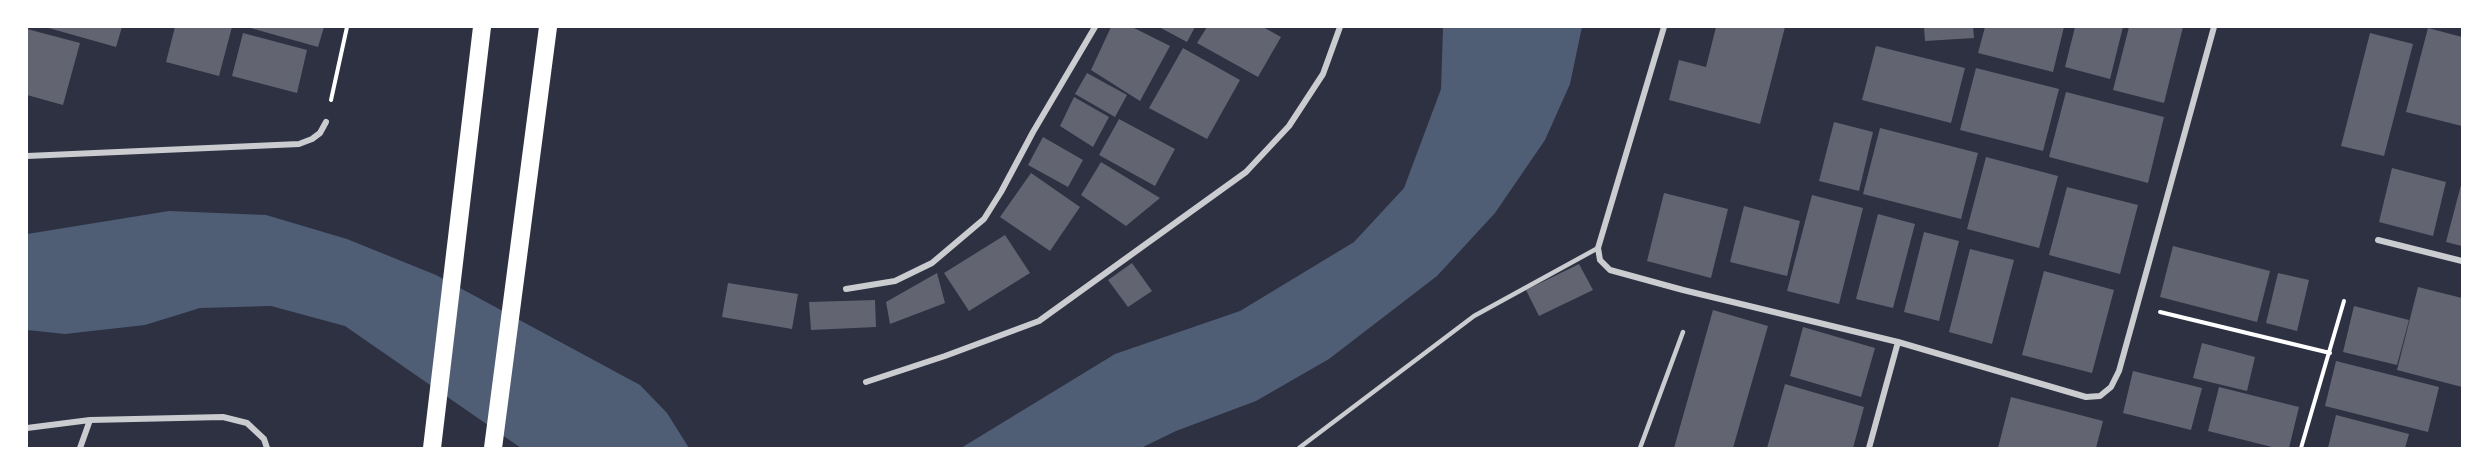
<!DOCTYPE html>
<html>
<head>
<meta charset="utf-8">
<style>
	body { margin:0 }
	#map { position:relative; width:2489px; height:475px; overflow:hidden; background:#2d3142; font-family:Literata,serif }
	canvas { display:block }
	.frame { position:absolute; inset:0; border:28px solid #fff; pointer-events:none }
</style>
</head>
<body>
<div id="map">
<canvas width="2489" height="475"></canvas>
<div class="frame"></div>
</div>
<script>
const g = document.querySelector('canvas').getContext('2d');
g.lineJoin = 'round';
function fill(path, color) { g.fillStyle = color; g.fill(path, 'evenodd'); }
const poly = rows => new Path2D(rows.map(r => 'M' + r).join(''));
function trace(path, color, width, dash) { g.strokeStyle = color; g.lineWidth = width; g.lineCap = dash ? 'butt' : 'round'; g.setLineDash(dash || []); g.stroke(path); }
const water = poly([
	[1443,27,1582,27,1570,84,1545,140,1495,213,1437,276,1329,359,1256,401,1176,431,1141,448,961,448,1115,354,1240,311,1354,242,1404,188,1441,89],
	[169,211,266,215,347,239,436,275,640,385,667,413,689,448,521,448,345,326,271,306,200,308,145,325,65,334,27,330,27,234]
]);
const building = poly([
	[45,27,122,27,116,47],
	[175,27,232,27,219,76,166,62],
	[247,27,324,27,318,47],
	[1111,27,1132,27,1170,46,1140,101,1091,70],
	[1159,27,1195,27,1187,42],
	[1207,27,1263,27,1281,37,1258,77,1197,43],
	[1716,27,1785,27,1760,124,1669,100,1679,60,1706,67],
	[1924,27,1973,27,1974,38,1925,41],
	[1985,27,2064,27,2053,72,1978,53],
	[2075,27,2123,27,2110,79,2065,67],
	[2129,27,2183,27,2164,103,2113,90],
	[2428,28,2462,37,2462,126,2406,112],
	[27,29,80,43,63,105,27,95],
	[243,33,307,50,297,93,232,76],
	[2370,33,2413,44,2384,156,2341,146],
	[1876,46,1965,68,1951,123,1862,100],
	[1183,48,1240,80,1207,139,1149,108],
	[1976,68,2059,89,2043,151,1960,130],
	[1087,73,1127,95,1115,117,1075,94],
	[2066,92,2164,117,2148,183,2049,157],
	[1074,97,1109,117,1093,147,1060,126],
	[1119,119,1175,149,1155,186,1099,155],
	[1834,122,1873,132,1859,191,1819,181],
	[1880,128,1978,153,1961,219,1863,194],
	[1043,137,1083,160,1068,187,1028,165],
	[1986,157,2058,176,2039,248,1967,229],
	[1101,162,1160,198,1126,226,1081,195],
	[2392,168,2446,182,2433,236,2379,222],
	[1031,173,1080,207,1050,251,1000,217],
	[2461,185,2462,186,2462,246,2446,242],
	[2067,187,2138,205,2120,274,2049,255],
	[1664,193,1728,209,1711,278,1647,261],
	[1812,195,1863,208,1839,304,1787,291],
	[1744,206,1800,221,1787,276,1730,262],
	[1878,214,1915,224,1893,308,1856,299],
	[1924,232,1959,241,1939,321,1904,312],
	[1005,235,1030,273,969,311,944,273],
	[2173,246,2270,271,2257,322,2160,297],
	[1970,249,2014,260,1992,344,1949,332],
	[1132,263,1152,291,1128,307,1108,280],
	[1579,264,1593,290,1539,316,1526,290],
	[2044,271,2114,290,2092,373,2022,355],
	[937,273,945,303,890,324,886,302],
	[2278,273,2309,280,2297,331,2266,323],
	[728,283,798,294,792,329,722,317],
	[2418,287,2462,298,2462,387,2397,370],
	[875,300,876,327,811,330,809,302],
	[2354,306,2409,320,2397,365,2343,352],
	[1713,310,1768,326,1733,448,1674,448],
	[1803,327,1875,348,1861,397,1790,376],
	[2202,343,2255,357,2247,391,2193,378],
	[2336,361,2439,387,2428,432,2325,406],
	[2133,371,2202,388,2191,430,2123,413],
	[1785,384,1864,407,1853,448,1767,448],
	[2219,387,2299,407,2289,448,2276,448,2208,431],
	[2011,397,2103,421,2096,448,1998,448],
	[2336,415,2409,434,2405,448,2328,448]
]);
const path = poly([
	[331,100,347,27],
	[2160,312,2330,353],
	[2301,448,2344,301]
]);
const service = poly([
	[1299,448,1474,316,1598,248],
	[1640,448,1683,332]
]);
const minor = poly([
	[1664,27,1598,248,1600,260,1610,270,1683,290,1898,342,2086,397,2100,396,2111,387,2119,371,2214,27],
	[27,156,299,144,312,139,320,133,326,122],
	[2378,240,2462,261],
	[846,289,895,281,932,263,984,219,1001,192,1033,132,1095,27],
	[866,382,945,356,1039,321,1246,172,1289,126,1323,74,1340,27],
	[27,428,90,420,223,417,247,423,264,439,267,448],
	[80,448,90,420],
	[1869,448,1898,342]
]);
const motorway = poly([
	[432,448,482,27],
	[493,448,548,27]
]);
fill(water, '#4f5d75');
fill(building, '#626471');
trace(path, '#fff', 4);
trace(service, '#caccd0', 4.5);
trace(minor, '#caccd0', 6);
trace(motorway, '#fff', 18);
</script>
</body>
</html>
